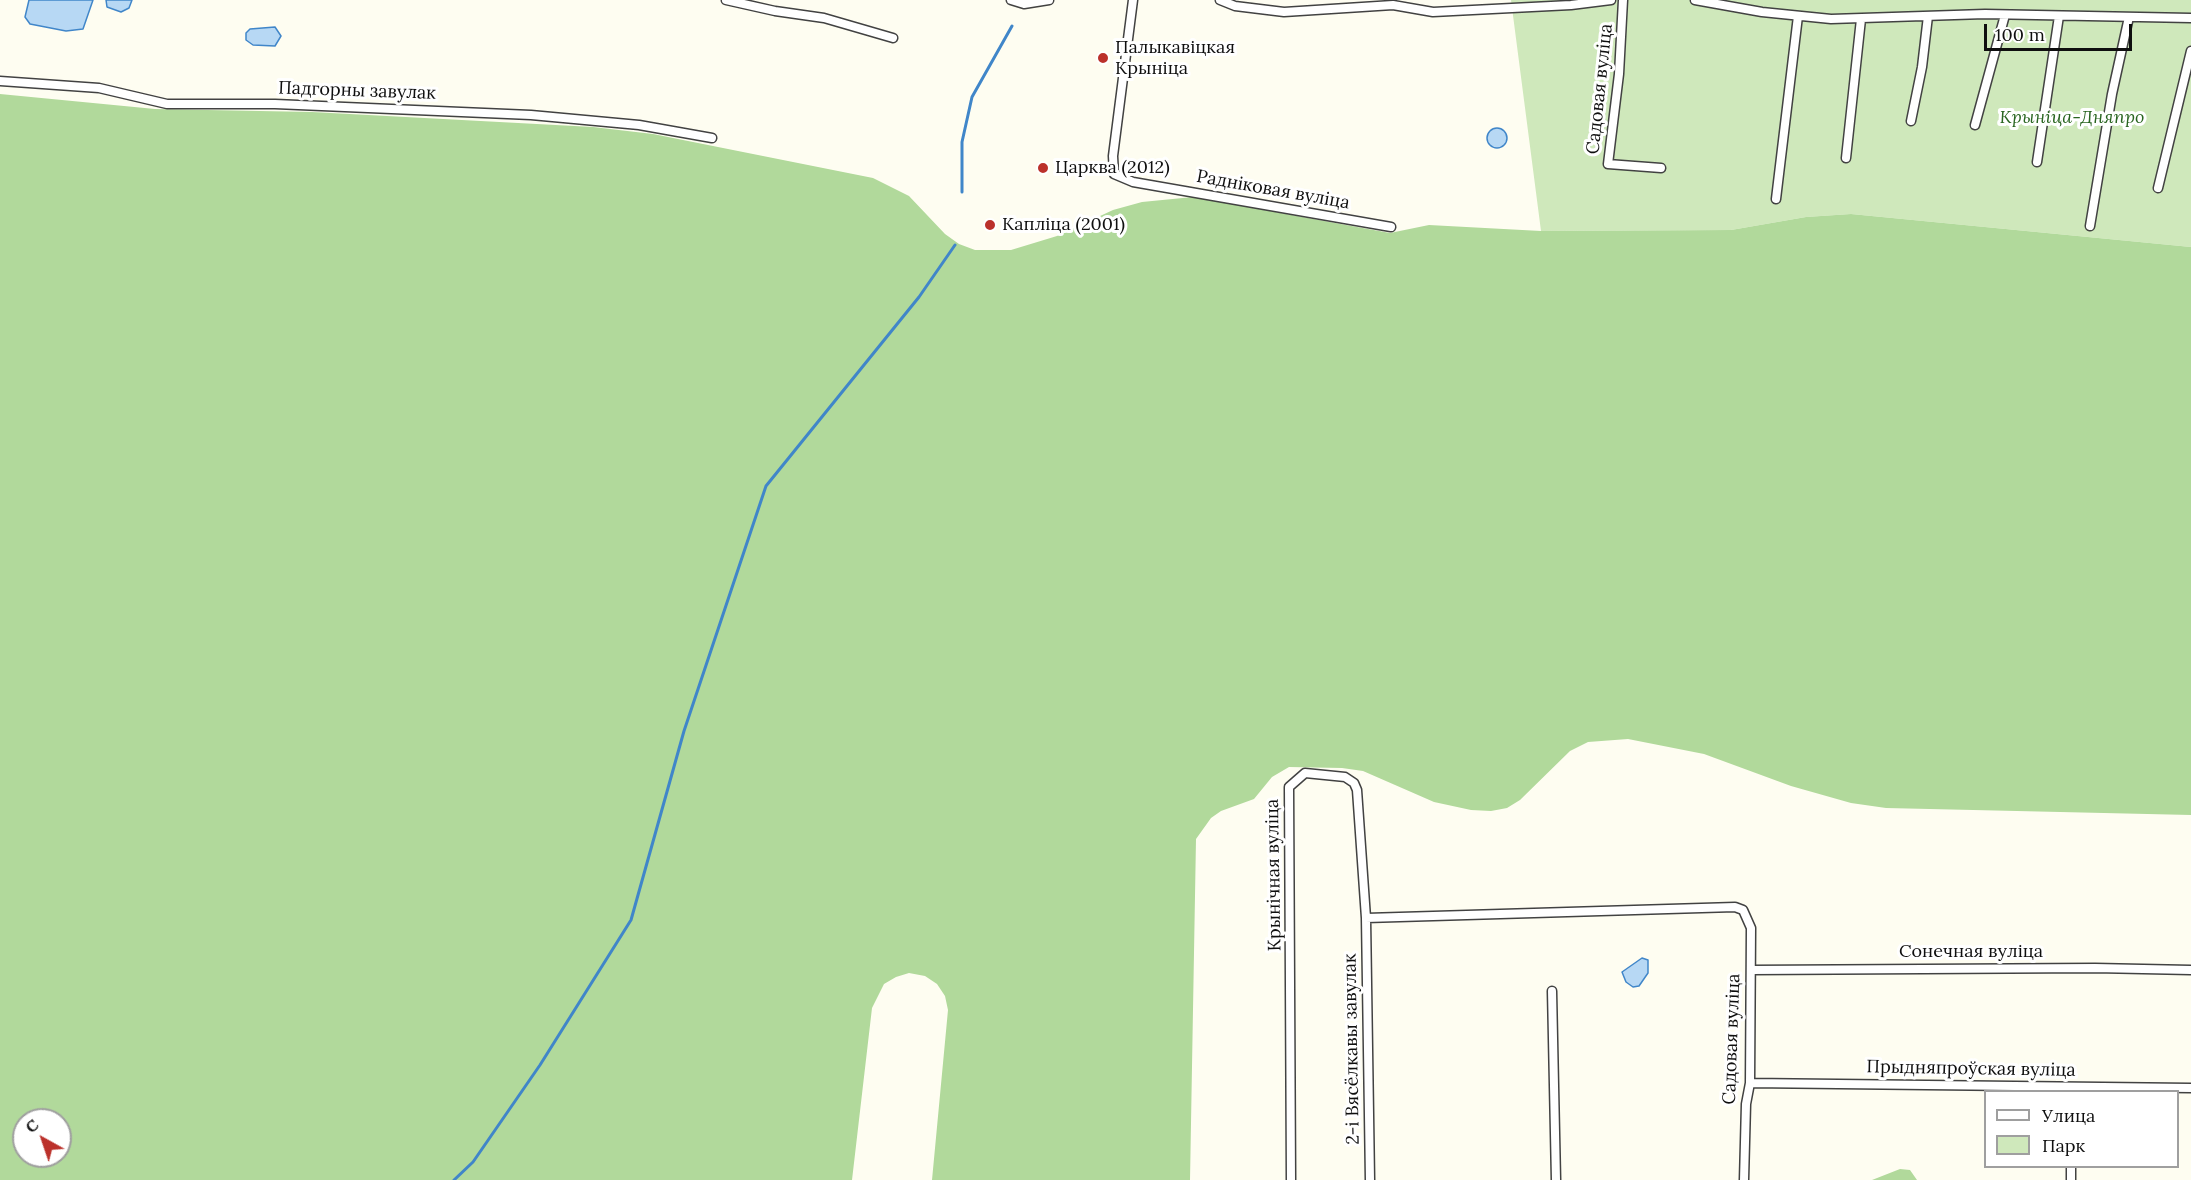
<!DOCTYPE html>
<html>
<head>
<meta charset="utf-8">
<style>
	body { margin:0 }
	#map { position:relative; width:2191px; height:1180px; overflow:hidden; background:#fefdf1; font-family:Lora,serif }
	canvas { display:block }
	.legend { position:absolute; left:1984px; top:1090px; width:195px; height:78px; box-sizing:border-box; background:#fff; border:2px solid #9f9f9f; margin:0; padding:8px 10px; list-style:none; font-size:18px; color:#0f0f0f }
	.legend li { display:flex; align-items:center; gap:12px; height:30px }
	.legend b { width:30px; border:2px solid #9f9f9f }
	.north { position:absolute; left:12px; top:1108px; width:60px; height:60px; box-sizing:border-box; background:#fff; border:2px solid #9f9f9f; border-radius:50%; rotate:320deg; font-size:16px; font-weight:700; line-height:24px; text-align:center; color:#0f0f0f }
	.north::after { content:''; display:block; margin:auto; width:21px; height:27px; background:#bb312b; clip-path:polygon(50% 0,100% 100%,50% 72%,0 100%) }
	.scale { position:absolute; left:1984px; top:24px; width:148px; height:27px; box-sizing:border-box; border:3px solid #0f0f0f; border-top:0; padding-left:8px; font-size:18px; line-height:21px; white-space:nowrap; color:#0f0f0f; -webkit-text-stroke:4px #fff; paint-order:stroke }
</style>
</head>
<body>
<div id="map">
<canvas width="2191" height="1180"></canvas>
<ul class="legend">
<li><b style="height:8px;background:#fff"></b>Улица</li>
<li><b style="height:16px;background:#cfe8bb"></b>Парк</li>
</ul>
<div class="north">С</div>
<div class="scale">100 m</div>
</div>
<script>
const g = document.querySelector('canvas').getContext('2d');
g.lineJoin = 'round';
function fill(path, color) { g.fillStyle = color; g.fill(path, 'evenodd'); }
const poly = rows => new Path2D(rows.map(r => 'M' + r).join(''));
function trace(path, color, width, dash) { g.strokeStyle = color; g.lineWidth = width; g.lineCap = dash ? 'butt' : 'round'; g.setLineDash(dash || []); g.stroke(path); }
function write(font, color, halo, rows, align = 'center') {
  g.font = font + ' Lora,serif'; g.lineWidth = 6; g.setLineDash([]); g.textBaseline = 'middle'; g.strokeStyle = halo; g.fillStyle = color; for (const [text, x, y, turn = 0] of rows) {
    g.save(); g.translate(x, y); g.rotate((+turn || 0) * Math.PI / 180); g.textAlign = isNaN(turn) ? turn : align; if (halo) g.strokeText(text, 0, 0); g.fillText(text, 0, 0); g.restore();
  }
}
const green = poly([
	[1511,0,2191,0,2191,247,1851,214,1806,217,1731,230,1541,231]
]);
const forest = poly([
	[0,94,155,109,312,112,593,127,653,134,873,178,909,196,945,234,959,244,975,250,1011,250,1057,236,1113,210,1142,202,1193,197,1390,233,1429,225,1541,231,1731,230,1806,217,1851,214,2191,247,2191,815,1886,808,1851,803,1791,786,1704,754,1628,739,1588,742,1570,751,1520,800,1507,808,1491,811,1471,810,1434,802,1363,771,1342,768,1289,767,1272,777,1254,799,1221,811,1211,818,1196,839,1190,1180,932,1180,948,1010,945,996,937,984,925,976,909,973,896,977,884,984,872,1008,852,1180,0,1180],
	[24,1120,60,1120,60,1156,24,1156],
	[1900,1169,1910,1170,1917,1180,1872,1180]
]);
const water = poly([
	[29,0,93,0,83,29,66,31,30,24,25,17,29,0],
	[106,0,132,0,129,8,121,12,107,7,106,0],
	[275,27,281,36,275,46,253,45,246,40,246,33,250,29,275,27],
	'1487 138a10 10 0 1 1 20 0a10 10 0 1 1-20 0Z',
	[1642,958,1648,960,1648,973,1639,986,1633,987,1626,982,1622,972,1642,958]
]);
const stream = poly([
	[962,192,962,142,972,97,1012,26],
	[454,1180,473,1162,540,1065,631,920,684,731,766,486,919,297,955,245]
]);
const street = poly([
	[726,0,775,11,824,18,893,38],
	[1011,0,1024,4,1049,0],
	[1133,0,1113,156,1114,174,1133,182,1391,227],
	[1220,0,1235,6,1284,12,1393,5,1433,12,1571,5,1611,0],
	[1623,0,1619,74,1608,164,1661,168],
	[1695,0,1762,12,1831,19,1985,14,2191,18],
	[0,81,99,88,167,104,275,104,531,115,639,125,712,138],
	[1911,121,1922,67,1928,16],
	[1975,125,2005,15],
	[1846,158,1861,19],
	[2037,162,2059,16],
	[2158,188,2191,51],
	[1776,199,1798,16],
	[2090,226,2112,94,2129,17],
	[1366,918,1735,907,1743,910,1751,928,1750,1083,1746,1104,1744,1180],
	[1751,970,2095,968,2191,970],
	[1552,991,1556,1180],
	[1750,1083,2191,1088],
	[2071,1166,2071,1180],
	[1291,1180,1289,787,1305,773,1345,777,1354,783,1357,790,1366,918,1370,1180]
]);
const markers = [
	[1103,58,6,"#bb312b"],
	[1043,168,6,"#bb312b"],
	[990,225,6,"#bb312b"]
];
const poiNames = [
	["Палыкавіцкая",1115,48],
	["Крыніца",1115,69],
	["Царква (2012)",1055,168],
	["Капліца (2001)",1002,225]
];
const streetNames = [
	["Садовая вуліца",1600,89,-84],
	["Падгорны завулак",357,91,2],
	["Радніковая вуліца",1273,190,10],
	["Крынічная вуліца",1274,875,-91],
	["Сонечная вуліца",1971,952],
	["Садовая вуліца",1732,1039,-88],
	["2-і Вясёлкавы завулак",1352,1049,-91],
	["Прыдняпроўская вуліца",1971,1069,1]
];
const parkNames = [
	["Крыніца-Дняпро",2072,118]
];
fill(green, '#cfe8bb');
fill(forest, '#b1d99b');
fill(water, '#b7d8f4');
trace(water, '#4086c9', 1.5);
trace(stream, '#4086c9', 3);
trace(street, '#424242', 11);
trace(street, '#fff', 8);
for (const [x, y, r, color] of markers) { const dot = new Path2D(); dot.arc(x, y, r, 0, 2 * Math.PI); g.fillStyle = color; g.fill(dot); trace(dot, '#fff', 2); }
write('18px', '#0f0f0f', '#fff', poiNames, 'left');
write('18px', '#0f0f0f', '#fff', streetNames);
write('italic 18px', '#296520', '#fff', parkNames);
</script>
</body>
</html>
